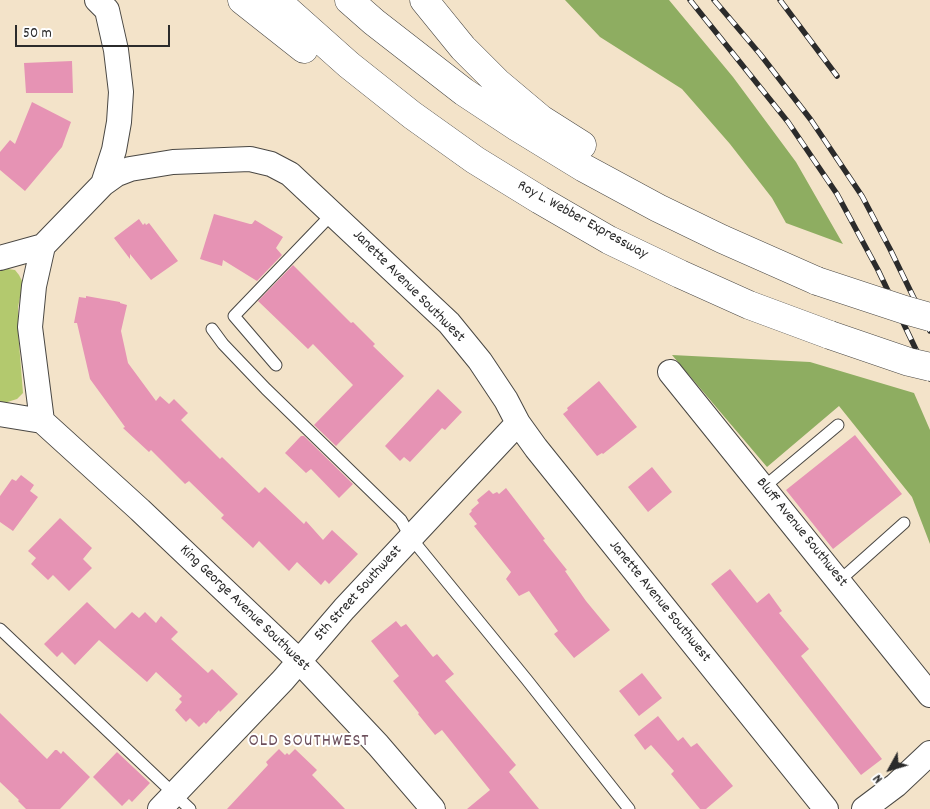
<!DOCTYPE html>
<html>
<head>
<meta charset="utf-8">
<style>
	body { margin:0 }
	#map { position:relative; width:930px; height:809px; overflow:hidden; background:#f3e3c9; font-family:Dekko,sans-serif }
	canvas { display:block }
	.north { position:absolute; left:865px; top:744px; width:50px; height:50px; -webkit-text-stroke:4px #fff; paint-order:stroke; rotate:231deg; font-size:14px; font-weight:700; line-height:20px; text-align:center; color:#2b2b2b }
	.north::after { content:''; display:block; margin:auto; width:18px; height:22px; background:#2b2b2b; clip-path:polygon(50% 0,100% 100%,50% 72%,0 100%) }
	.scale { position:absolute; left:15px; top:25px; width:155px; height:22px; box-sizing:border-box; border:2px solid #2b2b2b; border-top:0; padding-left:6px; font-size:15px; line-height:18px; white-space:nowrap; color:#2b2b2b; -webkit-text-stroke:4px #fff; paint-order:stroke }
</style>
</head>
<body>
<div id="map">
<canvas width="930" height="809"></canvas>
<div class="north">N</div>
<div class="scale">50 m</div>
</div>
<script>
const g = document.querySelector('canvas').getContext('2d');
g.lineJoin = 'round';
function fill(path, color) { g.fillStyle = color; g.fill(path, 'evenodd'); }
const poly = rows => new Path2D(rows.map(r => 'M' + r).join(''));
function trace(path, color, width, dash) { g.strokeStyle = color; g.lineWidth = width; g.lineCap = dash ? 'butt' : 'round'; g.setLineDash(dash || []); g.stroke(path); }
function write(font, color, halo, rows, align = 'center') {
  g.font = font + ' Dekko,sans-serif'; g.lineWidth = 4; g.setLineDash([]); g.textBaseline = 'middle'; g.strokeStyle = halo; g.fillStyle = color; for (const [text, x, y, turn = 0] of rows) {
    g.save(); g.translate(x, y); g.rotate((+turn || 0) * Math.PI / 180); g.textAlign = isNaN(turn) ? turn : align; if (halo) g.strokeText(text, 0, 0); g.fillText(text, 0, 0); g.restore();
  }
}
const green = poly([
	[8,269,15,270,19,275,23,283,18,307,18,331,23,393,17,399,1,404,0,403,0,270]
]);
const forest = poly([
	[565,0,669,0,733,77,796,162,843,244,786,223,772,198,730,144,682,89,600,37],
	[672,355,810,362,914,393,930,430,930,544,912,497,839,406,767,467]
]);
const building = poly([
	[72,61,73,93,26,93,24,63],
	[32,102,71,122,62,147,25,191,0,170,0,152,10,140,15,144],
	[214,214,250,224,252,224,255,220,283,237,276,248,282,255,257,281,223,260,222,266,200,259],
	[139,219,143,225,145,223,146,225,149,223,178,261,151,280,130,254,130,259,114,238],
	[293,265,351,323,353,322,375,344,373,346,404,376,336,446,314,425,353,385,313,344,308,349,258,301],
	[86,296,120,302,120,303,127,305,121,331,128,363,156,401,160,396,169,404,174,399,188,413,181,420,220,459,222,457,259,493,265,487,304,524,306,521,323,540,332,530,358,554,329,584,325,580,321,585,297,562,289,571,259,541,253,548,221,518,224,515,189,481,185,484,151,450,149,452,123,428,125,427,90,379,77,323,74,323,79,297,86,298],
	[599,381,637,427,603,454,602,453,597,456,563,414,568,410,567,408],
	[438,389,462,412,445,430,442,428,410,462,404,457,400,461,385,446],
	[855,435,902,494,833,549,786,490],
	[301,436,304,436,353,484,339,498,311,469,306,473,285,453],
	[652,467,672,492,648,512,628,487],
	[21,475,34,485,30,491,38,497,13,531,0,522,0,496,12,479,16,481],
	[506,488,545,539,543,540,567,570,565,571,586,601,610,630,574,658,554,634,558,631,529,591,519,596,506,579,511,572,474,526,477,524,469,514,472,511,471,510,479,503,477,500,489,490,493,494,497,492,499,494],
	[60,518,92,548,83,559,92,568,69,591,53,575,48,580,31,564,36,558,28,551],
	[730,569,757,603,769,593,782,611,779,613,809,649,801,656,882,759,861,775,711,584],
	[87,602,115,629,132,612,139,618,145,612,156,623,161,616,178,632,171,639,208,673,212,669,238,694,220,712,219,710,206,724,204,722,199,727,190,718,186,722,175,710,182,702,179,699,182,696,156,672,147,682,99,640,75,665,62,652,57,657,44,644],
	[396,621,401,627,406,624,433,657,437,654,454,674,445,681,516,765,509,772,539,809,467,809,490,790,442,730,435,735,418,714,419,713,393,681,399,676,371,641],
	[642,673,662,698,639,716,619,691],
	[0,713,47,759,55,750,57,750,61,754,63,751,90,777,60,809,26,809,18,801,19,800,0,782],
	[658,716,678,741,683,737,691,747,697,743,733,786,706,809,700,809,671,774,674,771,651,745,645,750,634,735],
	[279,749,285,755,287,753,289,755,295,749,317,770,312,775,345,809,227,809,268,765,266,762],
	[117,752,150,783,132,802,129,799,122,806,93,777]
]);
const service = poly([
	[212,329,223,344,266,389,401,520,411,538,527,680,629,809],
	[276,365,234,316,333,213],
	[764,487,838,425],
	[839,581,904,523],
	[0,629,190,809]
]);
const minor = poly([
	[97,0,107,10,116,50,121,92,119,122,114,150,103,184],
	[0,258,43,246,103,184,117,174,130,169,173,162,250,159,271,164,290,174,449,323,480,361,506,400,518,423,536,448,826,809],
	[670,372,930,695],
	[0,414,42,421,140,510,299,661,378,745,433,809],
	[42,421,30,327,34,286,43,246],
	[160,809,283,680,344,609,518,423],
	[864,809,896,785,930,753]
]);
const motorway = poly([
	[242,0,304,49],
	[276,0,349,65,412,115,475,160,540,200,609,240,680,274,749,305,830,335],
	[349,0,374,22,464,92,517,127,584,168,658,208,722,239,817,281],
	[424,0,463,48,497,82,541,119,582,145]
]);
const rail = poly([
	[690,0,788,122,837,194,878,270,930,379],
	[714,0,760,54,811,120,862,196,890,249,930,331],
	[780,0,837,76]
]);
const motorwayBridge = poly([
	[817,281,905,310,930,317],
	[830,335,909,362,930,367]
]);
const streetNames = [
	["Roy L. Webber Expressway",582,221,29],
	["Janette Avenue Southwest",408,287,45],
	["Bluff Avenue Southwest",801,533,51],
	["5th Street Southwest",359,594,-48],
	["Janette Avenue Southwest",659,602,51],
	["King George Avenue Southwest",244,609,44]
];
const quarterNames = [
	["OLD SOUTHWEST",309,743]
];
fill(green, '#b3c96e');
fill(forest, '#8ead61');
fill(building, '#e693b4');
trace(service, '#494743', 13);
trace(minor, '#494743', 26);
trace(motorway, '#494743', 29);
trace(service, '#fff', 11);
trace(minor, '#fff', 24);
trace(motorway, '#fff', 28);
trace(rail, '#2b2b2b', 5.5);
trace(rail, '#fff', 4, [11]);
trace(motorwayBridge, '#494743', 29, []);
trace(motorwayBridge, '#fff', 28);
write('15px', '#2b2b2b', '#fff', streetNames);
g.letterSpacing = '1px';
write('18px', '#6c4f5b', '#fff', quarterNames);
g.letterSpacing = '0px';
</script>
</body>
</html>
